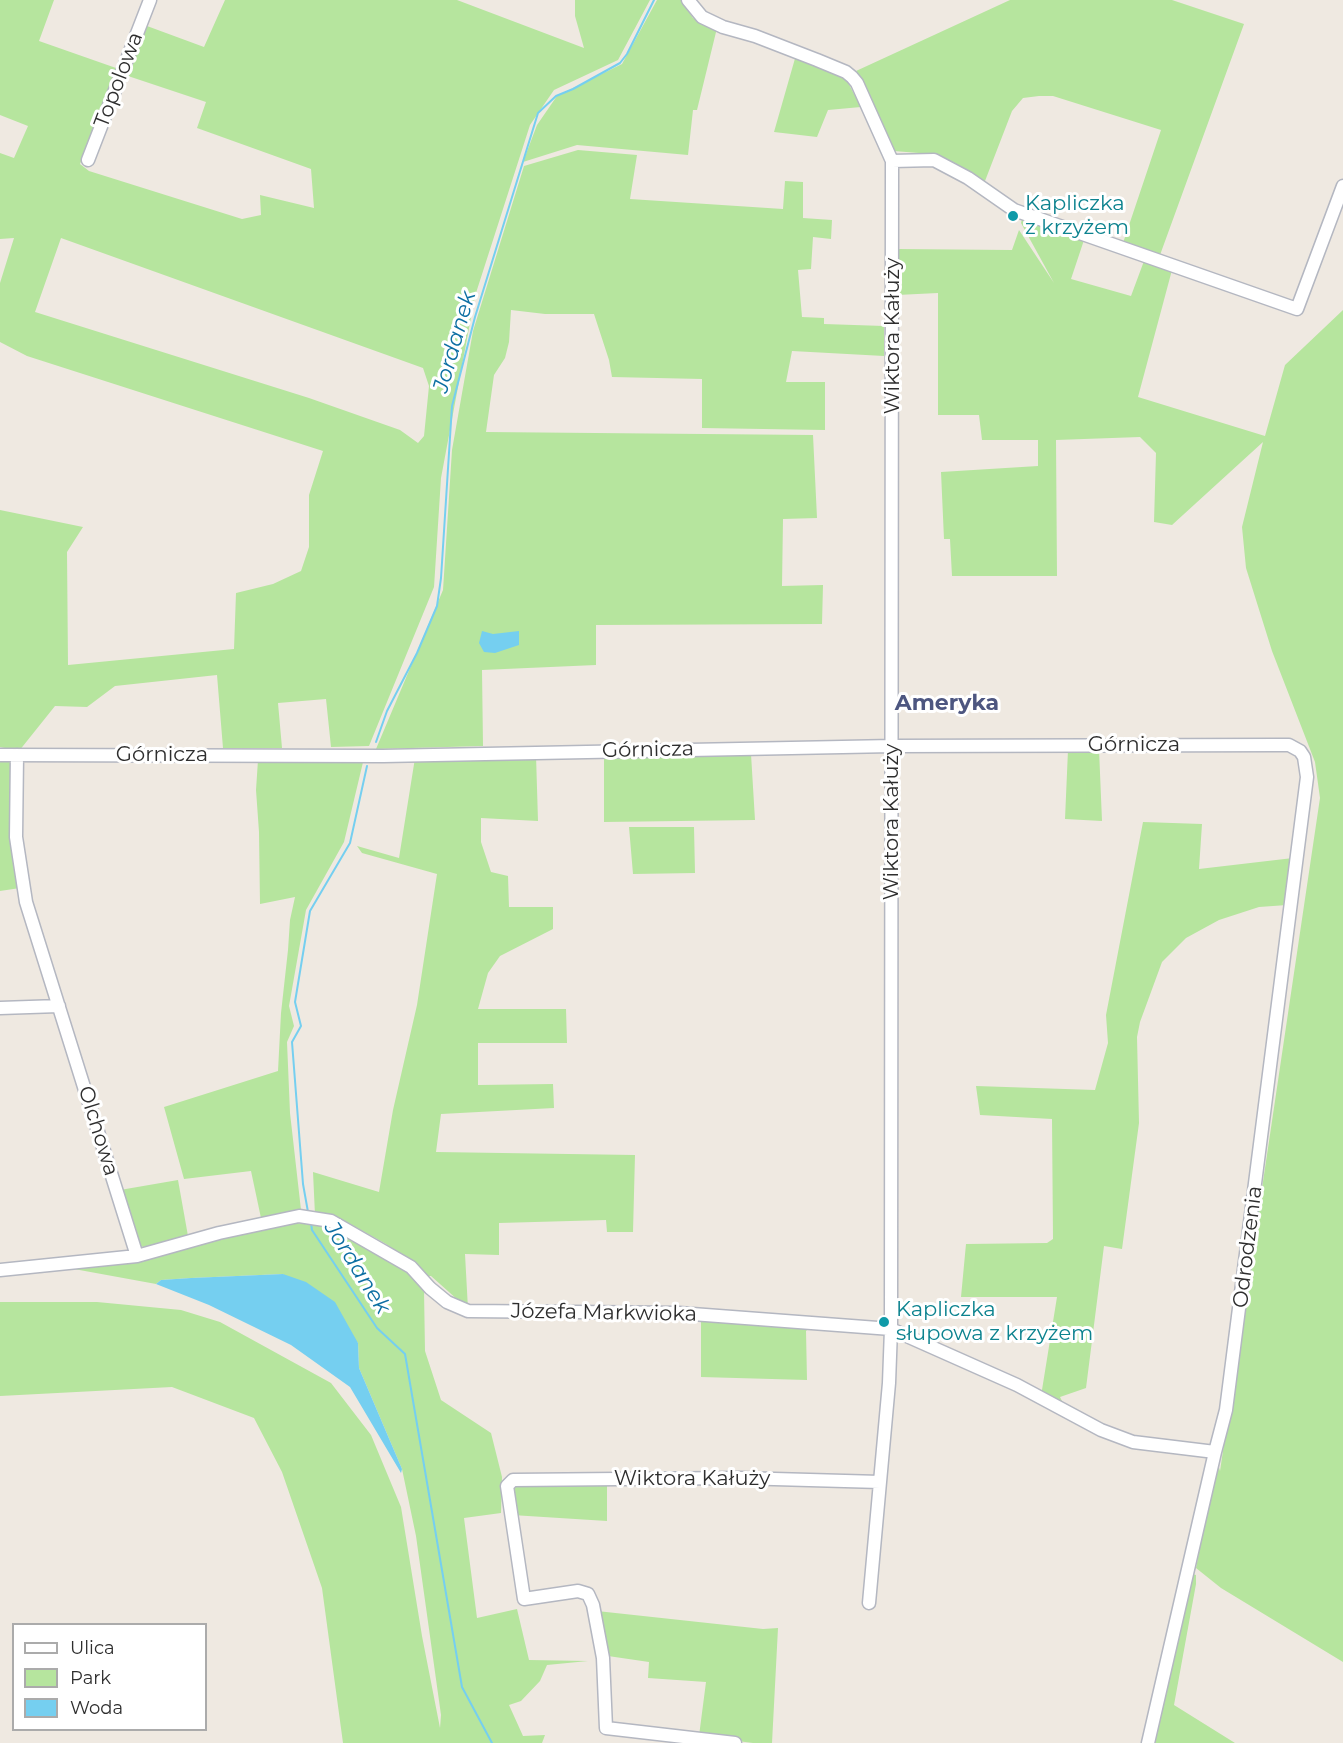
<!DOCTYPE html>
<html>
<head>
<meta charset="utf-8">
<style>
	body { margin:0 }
	#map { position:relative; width:1343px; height:1743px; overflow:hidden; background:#efe9e1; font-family:Montserrat,sans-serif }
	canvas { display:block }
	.legend { position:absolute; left:12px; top:1623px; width:195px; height:108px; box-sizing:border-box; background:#fff; border:2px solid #ababab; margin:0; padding:8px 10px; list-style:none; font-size:18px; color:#2e2e2e }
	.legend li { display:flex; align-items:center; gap:12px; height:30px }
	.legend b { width:30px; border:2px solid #ababab }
</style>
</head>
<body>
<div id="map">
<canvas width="1343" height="1743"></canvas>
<ul class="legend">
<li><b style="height:8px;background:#fff"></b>Ulica</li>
<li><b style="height:16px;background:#b6e59e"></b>Park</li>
<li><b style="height:16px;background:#75cff0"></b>Woda</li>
</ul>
</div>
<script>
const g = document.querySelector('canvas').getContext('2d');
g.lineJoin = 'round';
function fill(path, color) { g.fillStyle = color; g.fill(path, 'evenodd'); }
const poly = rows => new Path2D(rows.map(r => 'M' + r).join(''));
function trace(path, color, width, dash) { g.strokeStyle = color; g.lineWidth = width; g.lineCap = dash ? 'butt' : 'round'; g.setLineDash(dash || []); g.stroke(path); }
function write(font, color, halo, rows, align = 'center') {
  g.font = font + ' Montserrat,sans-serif'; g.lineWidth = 6; g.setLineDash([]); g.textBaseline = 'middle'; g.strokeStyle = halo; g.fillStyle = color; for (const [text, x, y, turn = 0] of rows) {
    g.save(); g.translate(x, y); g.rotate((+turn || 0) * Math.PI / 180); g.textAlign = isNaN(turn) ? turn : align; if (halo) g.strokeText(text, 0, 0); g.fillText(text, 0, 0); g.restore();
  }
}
const green = poly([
	[0,0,54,0,39,41,116,68,80,164,89,171,242,219,261,215,260,195,314,208,311,169,197,128,206,102,125,75,125,71,131,68,147,26,204,47,225,0,457,0,584,48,575,16,575,0,650,0,618,60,554,90,530,125,475,296,441,478,434,587,369,746,331,747,326,699,278,703,282,748,223,748,217,675,115,686,87,707,55,706,19,751,0,747,0,510,83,527,67,552,68,665,234,649,236,593,273,584,301,571,309,547,309,495,323,451,27,356,0,342,0,283,14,238,0,239,0,153,14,158,28,126,0,115],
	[61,238,423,368,429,386,424,436,418,443,400,430,309,398,35,312],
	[657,0,681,0,693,18,717,28,697,110,693,110,688,155,577,145,523,162,537,125,557,96,622,64],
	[1010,0,1172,0,1244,24,1160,255,1123,243,1161,130,1053,96,1039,96,1023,98,1012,111,985,181,957,165,931,154,894,151,874,105,856,71],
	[796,55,844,75,861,107,828,110,817,137,774,132],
	[578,150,637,155,630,199,783,209,785,181,803,182,803,218,832,220,831,239,813,237,811,269,798,270,802,317,824,318,824,324,884,326,884,356,792,351,786,382,825,382,825,430,702,428,702,379,612,377,609,360,594,314,545,314,511,310,509,342,505,358,494,375,486,432,813,435,817,518,783,519,782,586,823,585,822,624,596,625,596,665,482,670,483,746,376,749,443,590,452,450,473,331,524,166],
	[1022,219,1084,240,1071,279,1131,296,1144,261,1172,270,1138,397,1265,436,1285,365,1343,310,1343,1662,1221,1588,1196,1568,1217,1460,1220,1471,1320,798,1315,762,1272,651,1246,568,1242,527,1263,442,1172,525,1154,522,1156,453,1140,437,1056,440,1057,576,952,576,950,539,944,539,941,472,1038,466,1038,440,982,440,979,415,938,415,938,293,897,295,898,249,1012,250,1019,230,1054,283,1021,223],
	[1099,749,1102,821,1065,819,1068,750],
	[604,754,751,754,755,820,604,822],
	[536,755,538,821,481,818,481,842,491,872,508,876,509,907,553,907,553,929,500,956,488,973,478,1009,566,1009,567,1043,478,1043,478,1085,553,1084,554,1108,441,1114,436,1152,635,1155,633,1232,607,1232,606,1220,499,1223,499,1255,465,1254,468,1309,431,1276,423,1276,414,1264,386,1244,334,1215,315,1215,313,1172,379,1192,393,1110,417,1005,437,874,362,853,357,846,399,858,415,758],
	[364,758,344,842,306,910,289,1006,294,1026,287,1042,290,1113,301,1210,261,1218,251,1171,184,1179,164,1107,278,1071,281,1013,288,950,290,920,295,897,260,904,259,832,256,790,258,760],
	[0,760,8,760,12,765,20,888,0,891],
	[1143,822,1202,824,1199,869,1293,858,1287,905,1259,907,1219,920,1186,938,1162,962,1140,1022,1137,1037,1139,1123,1122,1249,1104,1246,1086,1388,1060,1397,1065,1407,1041,1396,1057,1297,961,1297,966,1244,1047,1243,1053,1239,1052,1119,980,1115,976,1086,1095,1090,1108,1043,1106,1015],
	[629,827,694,827,695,873,633,874],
	[178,1180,188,1236,143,1247,137,1244,120,1190],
	[297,1223,329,1227,406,1271,424,1290,425,1351,441,1400,491,1433,502,1477,501,1513,464,1518,477,1618,517,1609,529,1660,588,1661,547,1665,540,1681,521,1701,509,1705,523,1736,545,1735,542,1743,343,1743,322,1588,282,1472,254,1418,172,1387,0,1396,0,1302,97,1302,181,1310,220,1322,331,1383,371,1435,401,1507,422,1636,440,1728,441,1715,416,1536,402,1469,359,1368,358,1343,283,1274,191,1278,161,1280,156,1284,74,1269],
	[701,1321,810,1327,806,1331,807,1380,701,1377],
	[607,1482,607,1521,512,1515,514,1483],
	[1192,1574,1196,1575,1196,1584,1174,1705,1235,1743,1153,1743],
	[597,1611,763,1629,778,1628,772,1743,753,1743,699,1736,706,1682,648,1678,649,1662,608,1656]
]);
const water = poly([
	[482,631,493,634,519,631,519,645,495,653,484,652,479,643],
	[283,1274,306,1282,335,1302,358,1343,359,1368,402,1469,401,1473,350,1387,291,1345,209,1305,156,1284,161,1280,191,1278]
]);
const stream = poly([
	[376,742,387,711,417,653,437,606,441,578,452,406,475,317,538,113,556,96,573,89,620,63,627,54,654,0],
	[308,1212,303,1184,292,1042,301,1026,295,1002,310,911,350,843,367,766],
	[311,1223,312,1230,377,1328,405,1354,462,1687,492,1743]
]);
const minor = poly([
	[688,0,702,17,723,27,755,36,817,60,846,72,852,77,857,83,892,161,891,1329,889,1383,869,1603],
	[88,160,150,0],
	[892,161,934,160,968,178,1014,210,1297,309,1343,186],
	[0,755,383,756,893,746,1280,745,1289,745,1300,751,1304,757,1307,777,1226,1410,1215,1452,1148,1743],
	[17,755,16,837,26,902,137,1256],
	[0,1008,59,1006],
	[0,1270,137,1256,219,1233,299,1216,331,1221,411,1267,430,1288,447,1302,468,1311,679,1313,891,1329,1017,1385,1101,1430,1133,1442,1215,1452],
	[735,1743,606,1728,603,1658,593,1605,588,1594,578,1591,524,1599,507,1486,513,1480,619,1479,739,1478,880,1482]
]);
const markers = [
	[1013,216,6,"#0f9aa8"],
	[884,1322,6,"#0f9aa8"]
];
const streetNames = [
	["Topolowa",119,80,-69],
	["Wiktora Kałuży",893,336,-90],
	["Górnicza",1134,745],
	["Górnicza",648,750,-1],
	["Górnicza",162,755],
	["Wiktora Kałuży",892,822,-90],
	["Olchowa",98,1131,73],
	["Odrodzenia",1248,1247,-83],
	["Józefa Markwioka",604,1313,1],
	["Wiktora Kałuży",692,1479]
];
const cultureNames = [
	["Kapliczka",1025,204],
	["z krzyżem",1025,228],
	["Kapliczka",896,1310],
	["słupowa z krzyżem",896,1334]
];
const waterNames = [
	["Jordanek",455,342,-74],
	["Jordanek",357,1268,58]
];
const neighbourhoodNames = [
	["Ameryka",947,704]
];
fill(green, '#b6e59e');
fill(water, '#75cff0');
trace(stream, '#75cff0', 2);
trace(minor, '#b4b7c1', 15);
trace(minor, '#fff', 12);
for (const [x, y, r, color] of markers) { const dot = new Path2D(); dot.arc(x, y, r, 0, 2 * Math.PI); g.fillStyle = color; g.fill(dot); trace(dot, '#fff', 2); }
write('21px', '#2e2e2e', '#fff', streetNames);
write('21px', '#0d838f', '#fff', cultureNames, 'left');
write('italic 22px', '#0d6fa3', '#fff', waterNames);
write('bold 22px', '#4d5680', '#fff', neighbourhoodNames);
</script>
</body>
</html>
